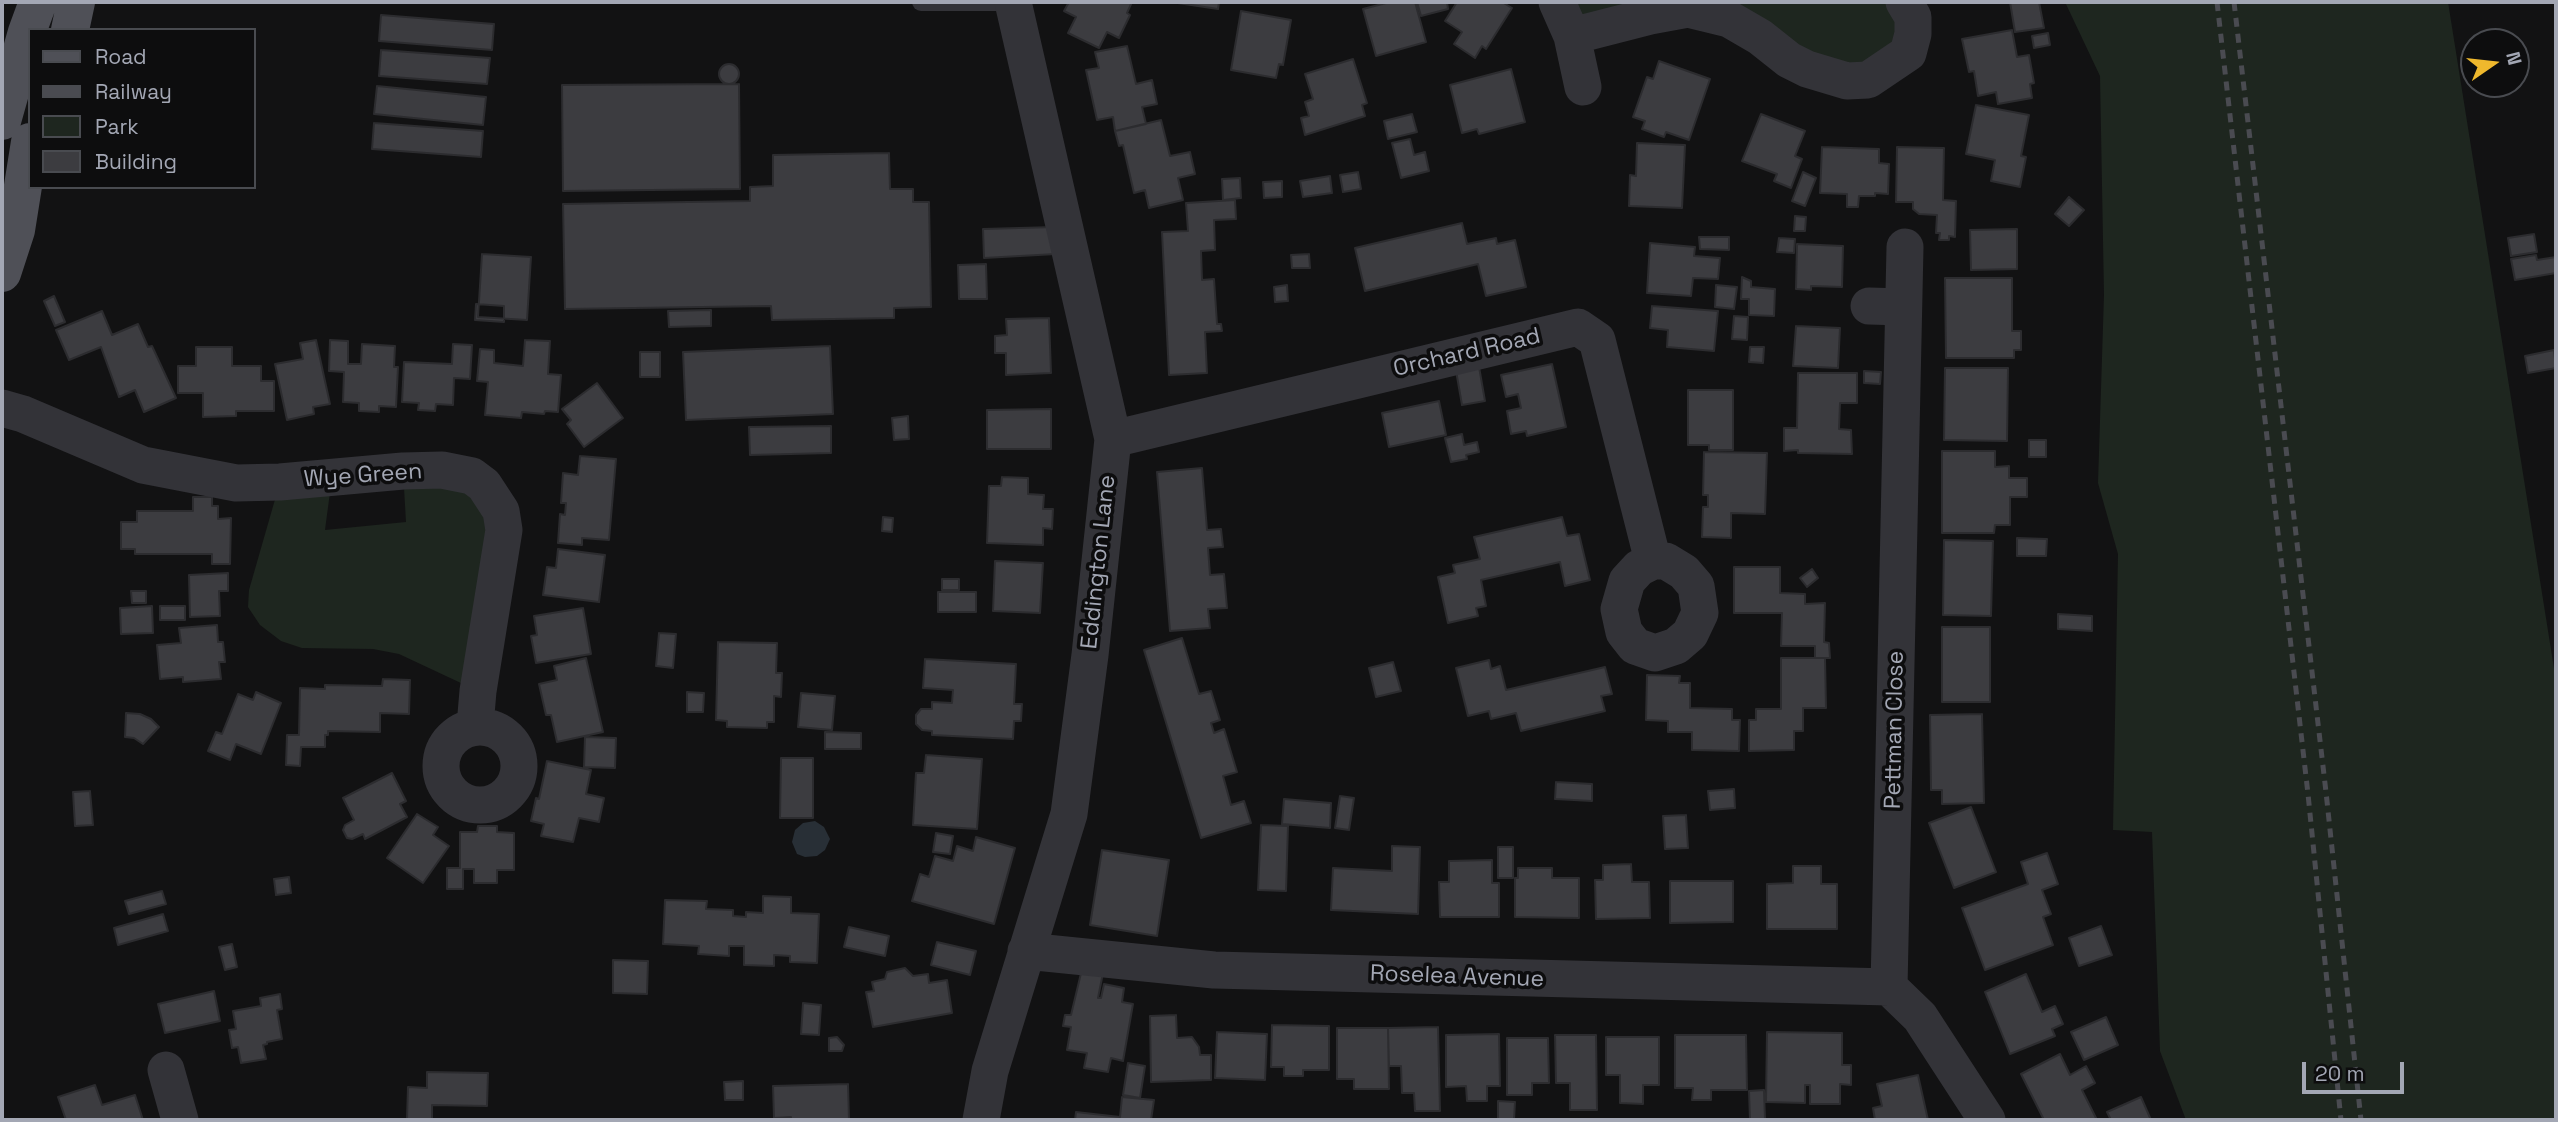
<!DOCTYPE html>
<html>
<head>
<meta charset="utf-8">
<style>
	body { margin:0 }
	#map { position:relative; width:2558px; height:1122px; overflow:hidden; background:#121213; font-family:"Space Grotesk",sans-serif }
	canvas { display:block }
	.frame { position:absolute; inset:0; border:4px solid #a3a7b4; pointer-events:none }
	.legend { position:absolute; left:28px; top:28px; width:228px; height:161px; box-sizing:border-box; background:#0d0d0e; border:2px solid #494b50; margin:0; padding:9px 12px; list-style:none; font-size:21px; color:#a3a7b4 }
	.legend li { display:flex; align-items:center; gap:14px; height:35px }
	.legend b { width:35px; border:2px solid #494b50 }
	.north { position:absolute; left:2460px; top:28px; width:70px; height:70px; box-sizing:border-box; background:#0d0d0e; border:2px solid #494b50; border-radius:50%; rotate:76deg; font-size:19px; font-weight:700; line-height:28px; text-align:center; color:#a3a7b4 }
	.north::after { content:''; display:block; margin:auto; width:24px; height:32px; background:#efb82d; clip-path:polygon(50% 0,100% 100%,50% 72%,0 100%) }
	.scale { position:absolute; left:2302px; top:1062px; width:102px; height:32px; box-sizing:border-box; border:4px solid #a3a7b4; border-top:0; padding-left:9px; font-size:21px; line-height:24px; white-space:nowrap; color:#a3a7b4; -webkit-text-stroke:5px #0d0d0e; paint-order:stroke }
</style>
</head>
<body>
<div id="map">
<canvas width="2558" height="1122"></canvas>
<div class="frame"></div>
<ul class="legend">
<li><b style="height:9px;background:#4f5057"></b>Road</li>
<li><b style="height:9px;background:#4a4b51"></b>Railway</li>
<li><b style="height:19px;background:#1e261f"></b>Park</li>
<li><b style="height:19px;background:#3c3c40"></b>Building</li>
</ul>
<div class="north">N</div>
<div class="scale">20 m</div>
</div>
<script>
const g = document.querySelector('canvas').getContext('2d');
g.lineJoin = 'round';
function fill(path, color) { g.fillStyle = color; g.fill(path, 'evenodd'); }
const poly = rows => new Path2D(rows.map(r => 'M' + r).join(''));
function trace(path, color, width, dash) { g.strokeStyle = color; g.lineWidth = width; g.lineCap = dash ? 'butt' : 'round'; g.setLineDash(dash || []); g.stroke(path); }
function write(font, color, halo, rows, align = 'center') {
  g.font = font + ' "Space Grotesk",sans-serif'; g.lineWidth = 7; g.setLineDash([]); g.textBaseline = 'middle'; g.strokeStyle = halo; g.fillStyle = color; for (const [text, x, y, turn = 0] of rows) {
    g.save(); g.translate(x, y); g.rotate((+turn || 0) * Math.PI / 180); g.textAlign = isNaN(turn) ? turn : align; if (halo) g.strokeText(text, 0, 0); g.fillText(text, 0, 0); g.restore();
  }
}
const green = poly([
	[1557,2,1904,2,1913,17,1868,80,1729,19,1572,36],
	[2065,2,2448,2,2556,681,2556,1120,2186,1120,2160,1051,2152,832,2113,830,2118,554,2098,483,2104,295,2100,76],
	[442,470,501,511,478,691,399,654,373,649,302,648,281,641,260,625,248,607,249,590,280,482,332,477,325,530,406,522,403,471]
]);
const water = poly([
	[815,821,824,827,830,839,825,850,817,856,805,857,797,854,792,842,795,830,803,823]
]);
const building = poly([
	[1069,2,1132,2,1127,13,1130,15,1119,38,1107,32,1099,48,1068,33,1076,17,1064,11,1069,2],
	[1171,2,1219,2,1218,9,1171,2],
	[1390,2,1415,2,1426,42,1376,56,1363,9,1390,2],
	[1417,2,1447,2,1448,9,1421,16,1417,2],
	[1457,2,1502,2,1512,8,1486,49,1482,46,1475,58,1454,44,1462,32,1445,21,1457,2],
	[2010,2,2039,2,2044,28,2015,32,2010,2],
	[1241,11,1291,20,1283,65,1279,64,1276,78,1231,70,1241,11],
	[381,15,494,24,492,50,379,41,381,15],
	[2012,30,2017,57,2029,55,2034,83,2030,84,2032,98,1998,104,1996,92,1978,96,1974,71,1969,72,1962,39,2012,30],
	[2048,33,2050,45,2034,48,2032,36,2048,33],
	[1127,46,1136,84,1152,80,1157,104,1142,107,1146,124,1115,131,1113,117,1097,120,1086,70,1099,68,1095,52,1127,46],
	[381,50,490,58,487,84,379,76,381,50],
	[1353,59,1367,103,1362,105,1365,116,1305,135,1301,118,1309,116,1305,102,1313,99,1305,74,1353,59],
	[1659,61,1710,79,1689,140,1666,132,1664,137,1642,129,1645,121,1633,117,1647,77,1653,79,1659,61],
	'719 74a10 10 0 1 1 20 0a10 10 0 1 1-20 0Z',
	[1511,69,1525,122,1479,134,1477,129,1462,133,1450,85,1511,69],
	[739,84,740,189,563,191,562,85,739,84],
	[377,86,486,97,483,125,374,114,377,86],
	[1976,105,2029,115,2021,156,2026,157,2020,187,1991,181,1995,160,1966,154,1976,105],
	[1412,114,1417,132,1388,139,1384,121,1412,114],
	[1761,114,1805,131,1795,156,1802,159,1791,188,1774,181,1777,174,1742,161,1761,114],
	[1161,120,1170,156,1190,152,1195,174,1178,178,1183,200,1149,208,1145,190,1134,193,1123,145,1119,146,1115,131,1161,120],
	[374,123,483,131,481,157,372,149,374,123],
	[1410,139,1414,155,1425,152,1429,171,1401,178,1392,143,1410,139],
	[1637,143,1685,145,1682,208,1629,206,1630,175,1636,176,1637,143],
	[1822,147,1879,149,1879,163,1889,164,1888,194,1875,193,1875,196,1859,196,1858,207,1847,207,1847,194,1820,193,1822,147],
	[1897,147,1944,148,1943,200,1956,201,1955,237,1949,236,1949,240,1939,240,1940,233,1936,233,1937,215,1919,214,1913,209,1913,202,1896,202,1897,147],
	[889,153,890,189,913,189,913,202,929,202,931,307,894,308,894,318,772,320,771,306,565,309,563,204,750,201,750,187,773,186,773,155,889,153],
	[1358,172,1361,189,1343,192,1340,175,1358,172],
	[1803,172,1816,178,1805,206,1792,201,1803,172],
	[1330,176,1332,193,1303,197,1300,181,1330,176],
	[1240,178,1241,198,1223,200,1222,179,1240,178],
	[1282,181,1282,197,1264,198,1263,182,1282,181],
	[2069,197,2084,210,2069,226,2055,214,2069,197],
	[1235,200,1236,219,1214,220,1215,250,1201,251,1202,280,1214,279,1217,324,1221,324,1222,331,1205,332,1207,373,1169,375,1162,232,1188,231,1186,203,1235,200],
	[1795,216,1806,217,1805,231,1794,231,1795,216],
	[1462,223,1467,244,1496,238,1497,244,1515,240,1526,287,1486,296,1478,264,1365,291,1355,248,1462,223],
	[1055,227,1056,254,984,258,983,229,1055,227],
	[2017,229,2017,269,1971,270,1970,230,2017,229],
	[2534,234,2537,252,2511,256,2508,238,2534,234],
	[1699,237,1729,237,1729,250,1700,249,1699,237],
	[1779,238,1795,239,1794,253,1777,252,1779,238],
	[1650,243,1695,247,1694,256,1720,258,1718,279,1693,278,1691,296,1647,293,1650,243],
	[1797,244,1843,246,1842,287,1811,286,1811,290,1796,289,1797,244],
	[482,254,531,257,527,320,478,317,482,254],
	[1309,254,1310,268,1292,268,1291,255,1309,254],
	[2536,255,2537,260,2556,257,2556,273,2515,280,2511,259,2536,255],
	[986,264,987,299,959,299,958,265,986,264],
	[1742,277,1751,281,1751,287,1775,289,1774,316,1749,315,1749,299,1741,299,1742,277],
	[1945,278,2012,278,2012,331,2021,331,2021,350,2014,350,2014,358,1946,358,1945,278],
	[1287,285,1288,301,1275,302,1274,287,1287,285],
	[1716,285,1737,287,1734,309,1715,307,1716,285],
	[54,296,65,322,55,326,44,301,54,296],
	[476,304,504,306,504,322,475,320,476,304],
	[1652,306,1718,311,1714,351,1667,347,1668,330,1650,328,1652,306],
	[711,310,711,326,669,327,668,311,711,310],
	[102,311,112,335,138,324,148,347,152,346,176,398,144,412,135,390,119,397,101,347,69,360,56,330,102,311],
	[1734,316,1748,317,1747,340,1732,339,1734,316],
	[1049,318,1051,373,1006,375,1006,353,995,353,995,336,1007,335,1006,319,1049,318],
	[1796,326,1840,328,1838,368,1793,366,1796,326],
	[316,340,330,404,313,407,314,414,287,420,275,364,303,359,300,343,316,340],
	[330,340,348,341,348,364,361,364,362,344,395,346,394,367,398,367,396,407,379,406,379,412,359,411,359,403,343,402,344,372,329,371,330,340],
	[525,340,550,341,548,374,561,375,558,412,545,411,544,414,522,412,521,418,485,415,488,382,477,381,480,349,494,350,494,363,523,366,525,340],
	[453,344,472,345,470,379,454,378,453,405,436,404,435,411,418,410,419,403,402,402,404,362,452,364,453,344],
	[830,346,833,414,686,420,683,352,830,346],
	[196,347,232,347,232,366,261,366,261,381,274,381,274,411,236,411,236,416,203,417,203,393,178,393,178,366,196,366,196,347],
	[1750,347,1764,347,1763,363,1749,362,1750,347],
	[2554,350,2556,368,2528,373,2525,356,2554,350],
	[640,352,660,352,660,377,640,377,640,352],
	[1478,361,1485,401,1462,405,1455,365,1478,361],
	[1552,364,1566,427,1527,436,1526,431,1511,434,1507,411,1521,408,1518,394,1506,397,1501,375,1552,364],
	[1945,368,2008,368,2007,441,1944,440,1945,368],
	[1864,371,1881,372,1880,384,1864,383,1864,371],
	[1798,373,1857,373,1857,403,1840,403,1839,429,1851,430,1852,454,1798,453,1798,450,1784,451,1784,428,1797,428,1798,373],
	[597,383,623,418,584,447,567,424,571,420,562,409,597,383],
	[1688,390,1733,390,1733,450,1709,450,1709,445,1688,445,1688,390],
	[1439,401,1446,435,1389,447,1382,413,1439,401],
	[1051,409,1051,449,987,449,987,410,1051,409],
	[908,416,909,439,894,440,892,418,908,416],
	[831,426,831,453,750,455,749,427,831,426],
	[1462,434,1464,445,1477,442,1479,452,1466,455,1467,459,1451,462,1445,438,1462,434],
	[2029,440,2046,440,2046,457,2029,457,2029,440],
	[1942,451,1995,451,1995,467,2009,466,2009,478,2027,478,2027,497,2010,497,2010,525,1995,525,1994,533,1942,533,1942,451],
	[1704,452,1767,453,1765,514,1731,513,1731,538,1702,537,1703,507,1708,507,1708,495,1703,495,1704,452],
	[580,456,616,459,609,540,582,538,582,545,558,543,560,514,565,515,566,503,561,503,563,473,578,475,580,456],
	[1202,468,1207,530,1221,529,1223,547,1208,548,1210,575,1224,574,1227,608,1208,609,1210,628,1170,631,1157,472,1202,468],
	[1002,477,1028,478,1028,494,1044,495,1043,509,1053,509,1052,529,1043,528,1043,545,987,543,989,486,1001,486,1002,477],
	[193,497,212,497,212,506,218,506,218,519,231,518,230,564,212,564,212,554,135,554,135,549,121,549,121,522,137,522,137,511,193,511,193,497],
	[883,517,893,518,892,532,882,531,883,517],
	[1562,517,1567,536,1579,534,1590,580,1565,586,1560,562,1481,580,1486,606,1476,608,1478,616,1448,623,1438,577,1455,573,1453,565,1480,559,1474,537,1562,517],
	[2017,538,2047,539,2046,556,2017,556,2017,538],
	[1944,540,1993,541,1991,616,1943,615,1944,540],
	[558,549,605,555,599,602,543,595,547,567,556,568,558,549],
	[995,561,1043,563,1040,613,993,611,995,561],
	[1734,567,1780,567,1780,593,1805,594,1805,604,1825,603,1824,642,1829,643,1830,658,1815,658,1815,646,1781,646,1782,613,1734,613,1734,567],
	[1812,569,1818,578,1807,587,1800,578,1812,569],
	[228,573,228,591,219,591,220,616,190,617,189,575,228,573],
	[942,579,959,579,959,590,942,590,942,579],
	[131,591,146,591,146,603,132,603,131,591],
	[938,592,976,592,976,612,938,612,938,592],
	[152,606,153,633,121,634,120,608,152,606],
	[160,606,185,606,185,620,160,620,160,606],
	[583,608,591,654,536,663,531,636,537,635,534,616,583,608],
	[2058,614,2092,616,2092,631,2058,629,2058,614],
	[217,625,218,642,223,642,225,662,219,662,221,679,183,682,183,677,160,679,157,645,181,643,179,628,217,625],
	[1942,627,1990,627,1990,702,1942,702,1942,627],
	[659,633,676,634,673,668,656,666,659,633],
	[1182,638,1199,694,1211,691,1220,720,1211,723,1214,733,1224,729,1237,772,1223,776,1231,805,1244,801,1251,823,1201,838,1144,650,1182,638],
	[718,642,777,643,776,673,782,673,781,697,774,696,774,722,767,722,767,728,727,727,727,721,716,720,718,642],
	[586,658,603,732,557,742,551,715,546,715,539,684,557,680,554,666,586,658],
	[1781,658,1825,658,1826,708,1803,708,1803,731,1794,731,1794,750,1749,751,1749,720,1756,720,1756,709,1781,709,1781,658],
	[925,659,1016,664,1014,704,1022,704,1021,721,1014,721,1013,739,932,735,932,731,922,730,916,724,916,715,921,709,932,709,932,702,952,703,953,690,923,688,925,659],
	[1489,660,1491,669,1500,666,1506,690,1605,667,1612,694,1601,696,1605,711,1521,731,1516,713,1491,719,1489,711,1468,716,1456,668,1489,660],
	[1393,662,1401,691,1376,697,1369,668,1393,662],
	[1647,675,1680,676,1679,683,1690,683,1690,708,1732,709,1732,720,1740,720,1739,751,1692,750,1692,732,1668,732,1668,721,1646,720,1647,675],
	[383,679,410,680,409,714,380,713,380,732,328,731,328,735,325,735,325,747,301,747,300,766,286,765,287,735,299,735,300,688,325,689,325,685,382,686,383,679],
	[256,692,281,703,261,754,236,744,230,760,208,751,216,732,222,734,238,694,253,700,256,692],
	[687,692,704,693,703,712,687,712,687,692],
	[801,693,835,696,832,730,798,727,801,693],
	[126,713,140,714,151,719,159,727,143,744,134,738,125,737,126,713],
	[1982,714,1984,803,1942,804,1942,790,1931,790,1930,715,1982,714],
	[825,732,861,733,861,749,825,749,825,732],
	[585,737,616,738,615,768,584,767,585,737],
	[926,755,982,759,977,829,913,825,916,773,924,773,926,755],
	[781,758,813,758,813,818,780,818,781,758],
	[547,761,591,770,586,794,604,798,599,822,579,818,573,842,541,836,544,824,531,821,536,798,539,799,547,761],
	[392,773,406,801,400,804,407,817,365,839,363,834,352,839,347,838,343,830,345,825,354,820,343,798,392,773],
	[1556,782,1592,784,1592,801,1555,799,1556,782],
	[1734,789,1735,808,1710,810,1708,791,1734,789],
	[90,791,93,825,75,826,73,792,90,791],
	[1340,796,1354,798,1349,830,1335,828,1340,796],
	[1284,799,1331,803,1330,828,1282,824,1284,799],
	[1971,807,1996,872,1954,888,1929,823,1971,807],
	[417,814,438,827,433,835,449,846,423,883,387,858,417,814],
	[1686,815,1688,848,1665,849,1663,816,1686,815],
	[1261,825,1288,826,1286,891,1258,890,1261,825],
	[478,826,497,826,497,832,514,833,514,870,497,870,497,883,474,883,474,869,463,869,463,889,447,889,447,868,460,868,460,832,477,832,478,826],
	[936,833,953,836,950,854,933,852,936,833],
	[976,837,1015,848,994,924,912,901,920,874,929,877,935,856,953,861,957,846,973,851,976,837],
	[1392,846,1420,847,1418,914,1331,910,1333,868,1392,871,1392,846],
	[1498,847,1513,847,1513,878,1498,878,1498,847],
	[1102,850,1169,860,1157,936,1090,925,1102,850],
	[2047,853,2058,884,2042,890,2051,914,2043,917,2053,945,1985,970,1962,908,2028,884,2021,862,2047,853],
	[1492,860,1492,883,1499,883,1499,917,1440,917,1439,882,1449,882,1449,861,1492,860],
	[1631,864,1632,882,1649,882,1650,918,1596,919,1595,880,1603,880,1603,865,1631,864],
	[1793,866,1821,866,1821,884,1837,884,1837,929,1767,929,1767,884,1793,883,1793,866],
	[1518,868,1552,868,1552,878,1579,878,1579,918,1515,917,1515,878,1518,878,1518,868],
	[289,877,291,893,276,895,274,879,289,877],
	[1670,881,1733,881,1733,922,1670,923,1670,881],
	[162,891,166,904,129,914,125,901,162,891],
	[763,896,791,897,791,913,819,914,817,963,790,962,790,956,774,955,774,966,744,965,744,946,729,946,729,956,698,954,699,946,663,944,665,900,707,901,706,909,733,910,733,916,746,917,746,912,763,913,763,896],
	[163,914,168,931,118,945,114,928,163,914],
	[2101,926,2112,955,2079,966,2069,938,2101,926],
	[849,927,889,936,885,956,844,947,849,927],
	[937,942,976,951,970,975,931,965,937,942],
	[232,944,237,967,225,970,219,947,232,944],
	[613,960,648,961,647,994,613,993,613,960],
	[905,968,913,976,928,974,929,983,947,980,952,1013,873,1027,866,992,874,991,872,982,885,979,887,972,905,968],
	[1082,969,1103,973,1098,998,1101,998,1104,984,1124,988,1122,1002,1133,1004,1123,1061,1111,1058,1108,1072,1084,1068,1087,1053,1067,1050,1071,1027,1063,1026,1065,1015,1071,1015,1082,969],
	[2026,974,2042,1012,2055,1006,2063,1024,2052,1029,2055,1036,2010,1054,1985,992,2026,974],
	[214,991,220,1021,165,1033,158,1004,214,991],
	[280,994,282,1009,277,1010,282,1039,267,1042,267,1044,263,1045,266,1059,241,1063,238,1047,232,1048,229,1030,236,1029,233,1011,261,1006,260,998,280,994],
	[803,1003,821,1005,819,1035,801,1034,803,1003],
	[1176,1015,1177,1038,1192,1037,1199,1047,1200,1055,1211,1055,1211,1080,1151,1082,1150,1016,1176,1015],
	[2106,1017,2118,1045,2084,1060,2071,1032,2106,1017],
	[1272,1025,1329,1026,1329,1070,1303,1070,1303,1076,1284,1076,1284,1067,1271,1067,1272,1025],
	[1438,1027,1440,1111,1415,1111,1414,1093,1402,1093,1401,1066,1389,1066,1388,1028,1438,1027],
	[1337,1028,1388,1028,1389,1089,1354,1089,1354,1079,1337,1079,1337,1028],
	[1217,1032,1267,1034,1265,1080,1215,1078,1217,1032],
	[1767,1032,1842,1033,1842,1065,1851,1065,1851,1085,1840,1084,1840,1104,1810,1104,1810,1085,1805,1085,1805,1103,1766,1102,1767,1032],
	[1499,1034,1500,1086,1487,1086,1487,1101,1467,1101,1466,1086,1446,1087,1446,1035,1499,1034],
	[1555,1035,1596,1035,1597,1110,1570,1110,1570,1083,1556,1083,1555,1035],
	[1675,1035,1746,1035,1747,1090,1711,1090,1711,1100,1692,1100,1693,1088,1675,1088,1675,1035],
	[837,1037,844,1045,842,1051,829,1051,829,1038,837,1037],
	[1606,1037,1659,1037,1659,1085,1643,1085,1643,1104,1620,1103,1620,1075,1606,1075,1606,1037],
	[1507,1038,1548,1038,1549,1083,1532,1083,1532,1095,1507,1095,1507,1038],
	[2060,1054,2070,1075,2086,1066,2095,1083,2082,1090,2097,1120,2044,1120,2021,1074,2060,1054],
	[1128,1063,1145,1066,1140,1098,1123,1095,1128,1063],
	[427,1072,488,1073,487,1106,432,1105,432,1120,407,1119,408,1087,427,1088,427,1072],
	[1918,1075,1928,1120,1875,1120,1873,1108,1882,1106,1877,1084,1918,1075],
	[743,1081,743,1100,725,1100,724,1082,743,1081],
	[848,1084,849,1120,791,1120,791,1117,774,1118,773,1086,848,1084],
	[95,1085,102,1105,135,1095,143,1120,66,1120,58,1097,95,1085],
	[1764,1090,1765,1120,1750,1120,1749,1091,1764,1090],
	[1122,1097,1154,1100,1151,1120,1075,1120,1076,1112,1120,1117,1122,1097],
	[2141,1097,2151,1120,2111,1120,2107,1112,2141,1097],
	[1498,1101,1515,1102,1514,1120,1498,1120,1498,1101]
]);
const lane = poly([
	[921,2,1013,2]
]);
const street = poly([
	[1557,2,1572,36,1583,87],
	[1572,36,1650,16,1688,9,1729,19,1760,37,1789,60,1807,69,1847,81,1868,80,1908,53,1913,34,1913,17,1904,2],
	[1905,247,1889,987,1920,1017,1987,1120],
	[1869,306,1903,307],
	[2,408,23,414,143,465,236,483,280,482,403,471,442,470,472,476,484,485,501,511,504,530,478,691,475,726],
	[1113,439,1578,327,1597,340,1653,561,1666,561,1684,572,1696,586,1700,613,1690,634,1676,646,1655,653,1635,646,1624,632,1619,609,1627,581,1639,568,1653,561],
	'441 766a39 39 0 1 1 78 0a39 39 0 1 1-78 0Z',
	[1026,951,1214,970,1889,987],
	[166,1070,180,1120],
	[981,1120,990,1071,1069,814,1090,655,1113,439,1013,2]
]);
const primary = poly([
	[70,30,76,2],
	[2,121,27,32,38,2],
	[2,273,16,230,30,142]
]);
const rail = poly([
	[2217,2,2308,794,2341,1120],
	[2234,2,2326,792,2361,1120]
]);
const streetNames = [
	["Orchard Road",1467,353,-13],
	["Wye Green",363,476,-4],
	["Eddington Lane",1099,562,-84],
	["Pettman Close",1895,730,-89],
	["Roselea Avenue",1457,977,2]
];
fill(green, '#1e261f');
fill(water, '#282f36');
fill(building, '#3c3c40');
trace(building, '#2c2c2f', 2);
trace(lane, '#333338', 18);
trace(street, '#333338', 37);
trace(primary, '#4f5057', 38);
trace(rail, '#4a4b51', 5, [9, 7]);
write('23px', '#a3a7b4', '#0d0d0e', streetNames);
</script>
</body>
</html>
